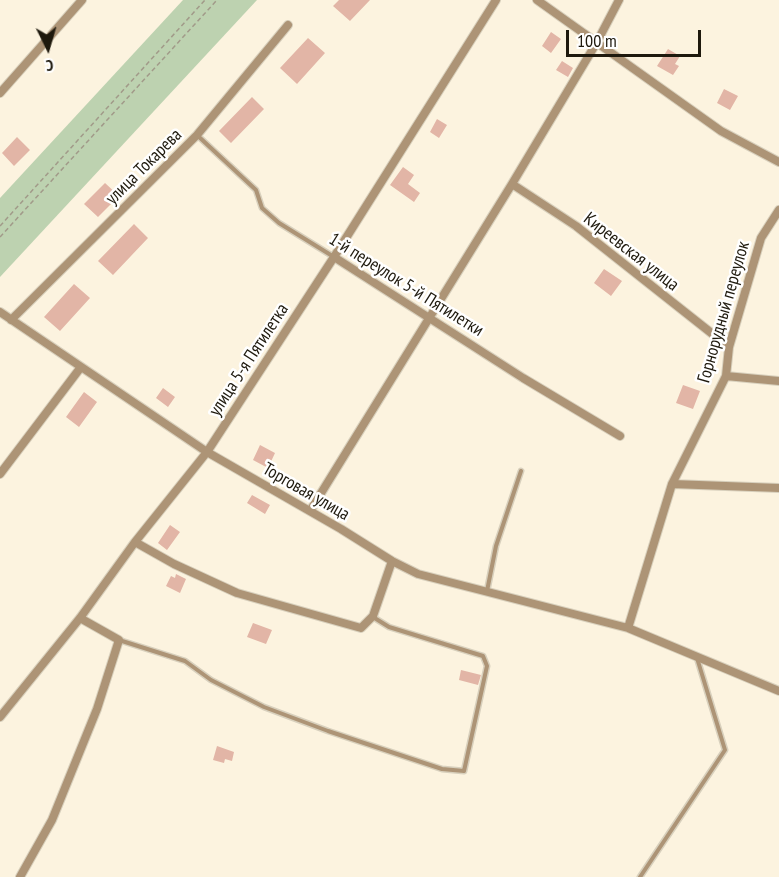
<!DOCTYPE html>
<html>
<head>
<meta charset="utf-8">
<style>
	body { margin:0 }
	#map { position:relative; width:779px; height:877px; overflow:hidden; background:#fcf3df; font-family:"PT Sans Narrow",sans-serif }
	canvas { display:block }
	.north { position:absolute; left:18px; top:18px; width:60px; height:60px; -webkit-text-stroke:4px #fff; paint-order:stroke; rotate:175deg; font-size:16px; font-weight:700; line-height:24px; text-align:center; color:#1e190d }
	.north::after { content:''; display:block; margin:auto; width:21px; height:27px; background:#1e190d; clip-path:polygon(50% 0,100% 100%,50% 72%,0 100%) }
	.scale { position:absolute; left:566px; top:30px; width:135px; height:27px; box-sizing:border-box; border:3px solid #1e190d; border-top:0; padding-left:8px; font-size:18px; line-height:21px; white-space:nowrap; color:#1e190d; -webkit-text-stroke:4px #fff; paint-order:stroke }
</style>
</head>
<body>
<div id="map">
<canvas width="779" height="877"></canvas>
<div class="north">С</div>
<div class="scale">100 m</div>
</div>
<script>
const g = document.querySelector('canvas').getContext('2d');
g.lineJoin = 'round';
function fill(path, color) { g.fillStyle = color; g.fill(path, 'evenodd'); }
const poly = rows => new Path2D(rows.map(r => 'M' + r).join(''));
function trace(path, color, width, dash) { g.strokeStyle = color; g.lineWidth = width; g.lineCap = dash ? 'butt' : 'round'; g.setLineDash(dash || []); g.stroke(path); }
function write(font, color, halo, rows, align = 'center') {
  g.font = font + ' "PT Sans Narrow",sans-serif'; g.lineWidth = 5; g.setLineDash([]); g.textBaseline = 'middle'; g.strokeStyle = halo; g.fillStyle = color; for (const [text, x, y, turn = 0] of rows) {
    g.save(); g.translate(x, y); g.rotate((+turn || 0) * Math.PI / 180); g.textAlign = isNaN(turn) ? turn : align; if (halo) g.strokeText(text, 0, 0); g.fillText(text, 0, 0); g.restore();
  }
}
const green = poly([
	[183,0,257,0,0,277,0,198]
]);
const building = poly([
	[339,0,370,0,350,21,333,6],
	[551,32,561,39,551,53,542,46],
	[308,38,325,53,297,84,280,68],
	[668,49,680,56,675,64,679,66,673,75,657,66],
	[562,61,573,68,568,77,556,70],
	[724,89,738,96,730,110,717,103],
	[252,97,264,109,231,143,219,131],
	[437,119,447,125,439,138,430,132],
	[17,137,30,150,14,166,2,153],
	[403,167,414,175,408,184,420,193,414,202,390,185],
	[105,183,119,196,98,217,84,204],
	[134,224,148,238,113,275,98,261],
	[604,269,622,281,611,296,594,283],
	[74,284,90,298,60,331,44,317],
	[683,385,700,391,693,409,676,403],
	[163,388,175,397,168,407,156,398],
	[84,392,97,402,79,427,66,417],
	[260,445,275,453,268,468,253,460],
	[252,495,270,505,265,514,247,503],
	[170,525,180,532,167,550,158,543],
	[176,574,186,579,180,593,166,586,171,576,175,578],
	[253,623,272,630,266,644,247,637],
	[461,670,481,675,478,685,459,680],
	[217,746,234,752,232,761,225,759,224,763,213,760]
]);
const path = poly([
	[0,226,205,0],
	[0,237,217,0]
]);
const service = poly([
	[198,136,256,190,262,208,279,223,334,257],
	[487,591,496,546,521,471],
	[119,640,185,661,211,680,264,707,328,731,442,769,464,771,487,666,483,656,389,627,373,617],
	[640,877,725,750,697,658]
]);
const minor = poly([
	[537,0,721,131,779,162],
	[0,93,82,0],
	[512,184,576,226,729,347],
	[334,257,523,378,620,436],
	[0,312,207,452,341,529,392,561,418,574,628,628,779,691],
	[11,320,197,135,288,25],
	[726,376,779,381],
	[0,474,81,367],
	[672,484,779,488],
	[310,511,512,184,597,42,619,0],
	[135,542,174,564,237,593,361,628,373,616,392,561],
	[628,628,672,484,726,376,729,347,761,238,779,210],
	[0,717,80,618,135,542,207,452,334,257,496,0],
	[20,877,52,820,97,709,119,640,80,618]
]);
const streetNames = [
	["улица Токарева",144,167,-45],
	["Киреевская улица",631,252,38],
	["1-й переулок 5-й Пятилетки",406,285,32],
	["Горнорудный переулок",724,312,-74],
	["улица 5-я Пятилетка",249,360,-57],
	["Торговая улица",306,492,30]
];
fill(green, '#bdd2b0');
fill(building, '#e2b5a6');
trace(service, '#d8d0bd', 7);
trace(minor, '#d8d0bd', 10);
trace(path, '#a19a89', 1.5, [4.5, 3]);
trace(service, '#ad9476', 4);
trace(minor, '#ad9476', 8);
write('18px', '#1e190d', '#fff', streetNames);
</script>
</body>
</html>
